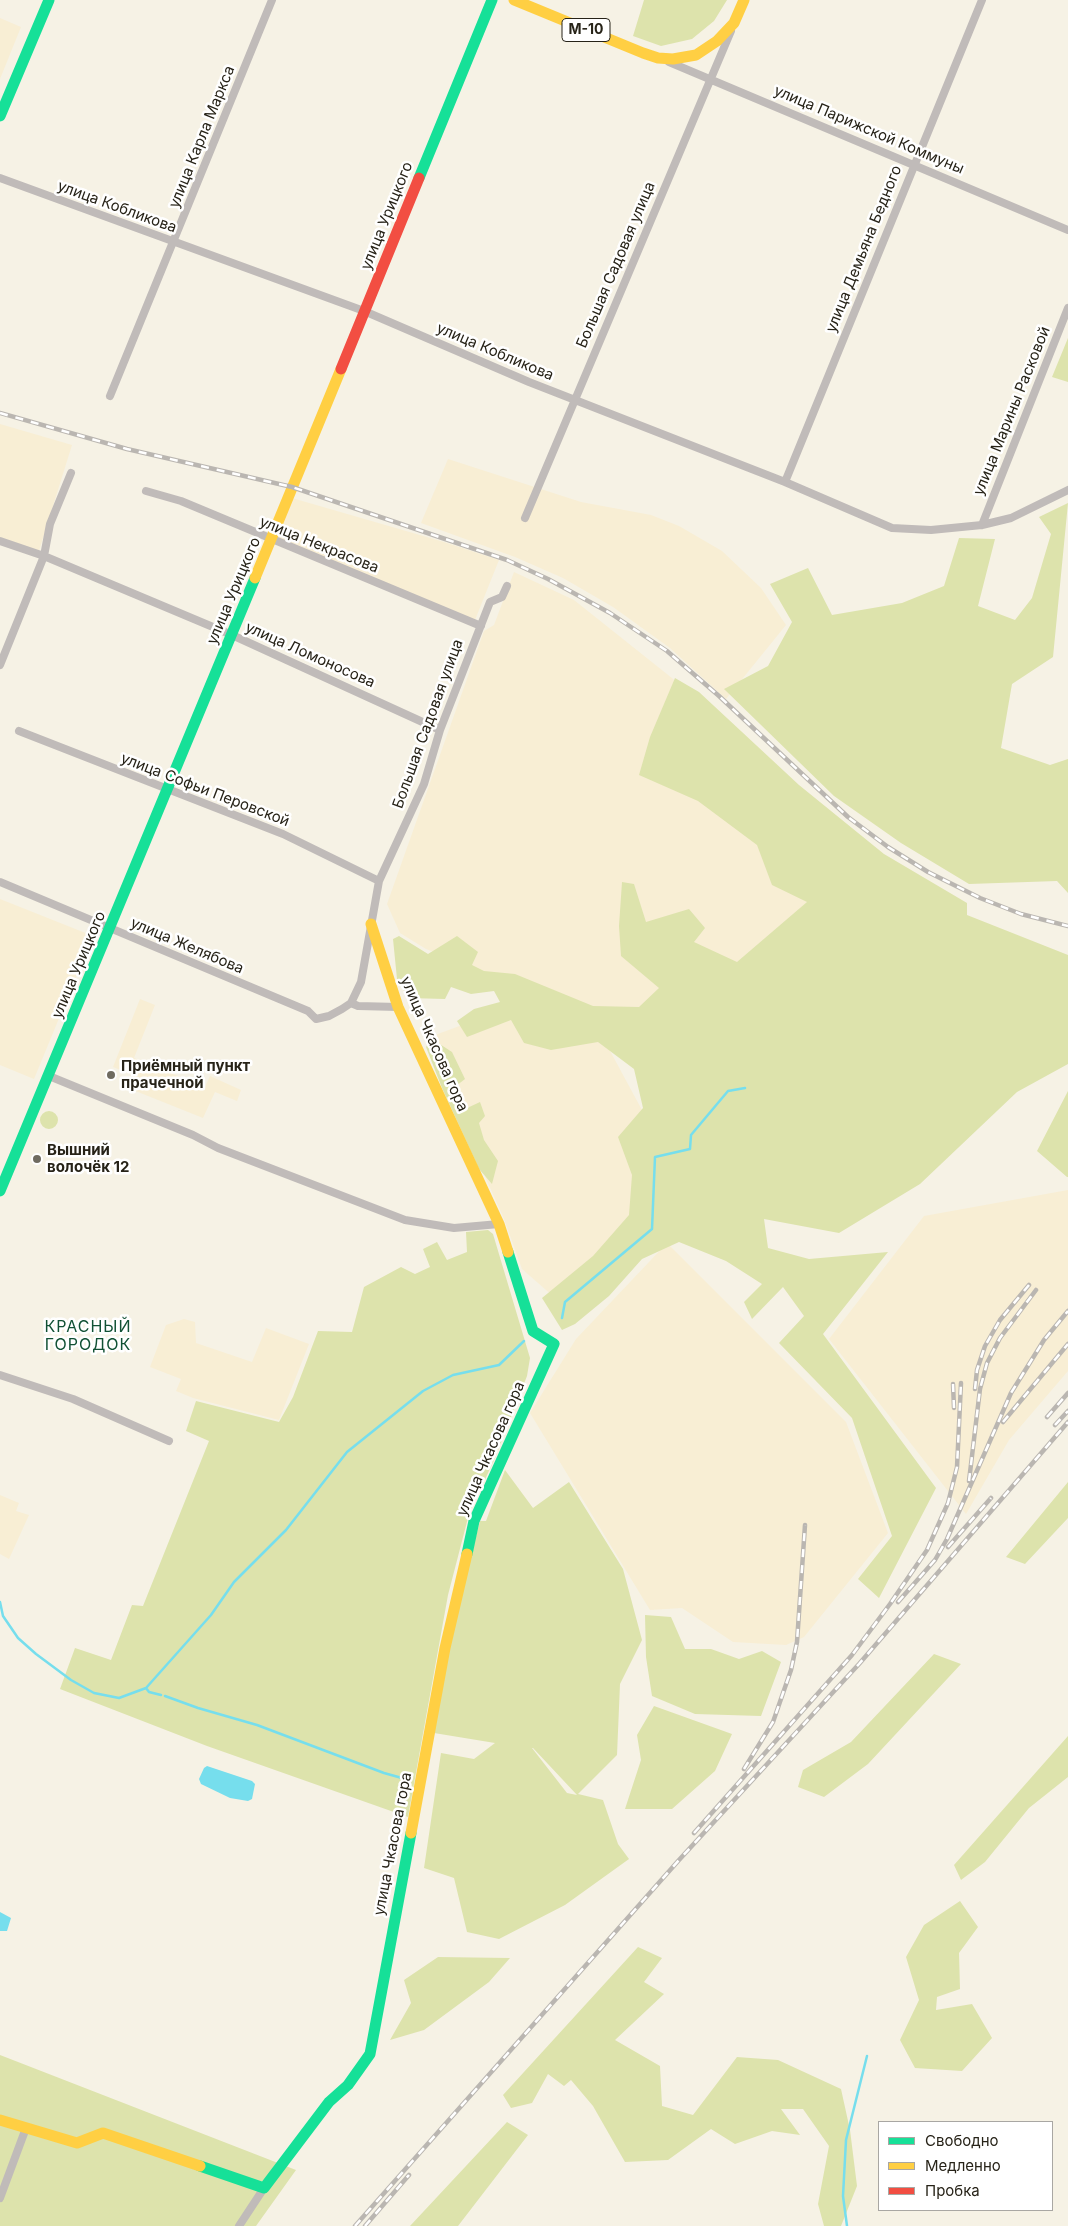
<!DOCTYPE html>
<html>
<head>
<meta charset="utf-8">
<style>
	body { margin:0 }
	#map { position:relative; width:1068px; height:2226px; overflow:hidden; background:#f6f2e5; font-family:Inter,sans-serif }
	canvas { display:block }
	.legend { position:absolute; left:878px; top:2121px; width:175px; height:90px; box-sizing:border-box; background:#fff; border:1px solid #a9a7a3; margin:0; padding:6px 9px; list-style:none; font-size:15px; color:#272318 }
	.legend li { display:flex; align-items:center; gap:10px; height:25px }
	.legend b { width:25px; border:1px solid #a9a7a3 }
</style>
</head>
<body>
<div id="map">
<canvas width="1068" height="2226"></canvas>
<ul class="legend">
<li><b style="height:6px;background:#16e098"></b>Свободно</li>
<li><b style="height:6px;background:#ffcf43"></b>Медленно</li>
<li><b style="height:6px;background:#f24e42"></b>Пробка</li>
</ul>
</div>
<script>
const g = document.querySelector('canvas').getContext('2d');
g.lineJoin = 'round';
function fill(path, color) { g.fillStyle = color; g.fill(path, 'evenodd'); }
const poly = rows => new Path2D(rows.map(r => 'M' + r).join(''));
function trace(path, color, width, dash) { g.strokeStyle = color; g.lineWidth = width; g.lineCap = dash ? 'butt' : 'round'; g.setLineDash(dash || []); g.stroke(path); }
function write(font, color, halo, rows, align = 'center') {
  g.font = font + ' Inter,sans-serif'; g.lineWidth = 5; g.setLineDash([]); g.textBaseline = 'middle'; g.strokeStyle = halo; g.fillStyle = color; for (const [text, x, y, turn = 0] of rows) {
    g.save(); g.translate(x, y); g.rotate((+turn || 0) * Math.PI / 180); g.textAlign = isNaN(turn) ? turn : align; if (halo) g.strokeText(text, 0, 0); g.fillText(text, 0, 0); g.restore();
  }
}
const built = poly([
	[0,18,21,27,0,79],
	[0,424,72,445,38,554,0,539],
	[448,459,581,502,651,515,679,526,722,551,761,588,786,625,726,699,670,648,613,607,563,578,515,557,421,523],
	[292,498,444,542,499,560,475,620,275,540],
	[514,572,574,600,697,698,861,842,748,968,646,1015,594,1016,426,949,400,933,387,904,484,631,494,625],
	[0,899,93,936,34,1079,0,1065],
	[140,999,155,1005,134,1058,205,1087,210,1076,241,1090,237,1101,215,1092,203,1118,128,1088,133,1075,113,1067],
	[506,1009,602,1036,649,1123,640,1218,554,1297,522,1269,504,1219,424,1039],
	[1068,1190,1068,1371,1009,1440,966,1514,829,1339,924,1216],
	[667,1243,846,1422,888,1533,804,1637,786,1645,733,1642,682,1608,650,1610,530,1413,576,1339],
	[184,1319,195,1322,196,1343,252,1362,266,1328,309,1344,279,1420,193,1398,176,1391,181,1379,150,1367,166,1325],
	[0,1495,19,1503,16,1511,29,1515,9,1559,0,1554]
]);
const green = poly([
	[644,0,727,0,714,21,692,39,661,46,633,36],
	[1068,338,1068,382,1052,377],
	[1068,503,1053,657,1012,684,1001,748,1050,765,1068,759,1068,893,1057,881,969,884,901,843,834,796,724,689,768,666,792,622,770,584,808,568,832,615,902,603,944,586,959,538,995,539,978,606,1015,620,1032,598,1051,534,1039,517],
	[675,678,699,692,799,785,884,854,967,903,967,915,1068,955,1068,1064,1017,1092,920,1184,839,1233,764,1219,768,1248,809,1259,888,1252,823,1334,936,1488,879,1598,858,1579,892,1536,852,1418,779,1343,804,1316,783,1287,752,1319,744,1302,762,1284,726,1261,679,1242,642,1259,609,1296,575,1324,562,1330,542,1298,593,1256,629,1215,632,1175,618,1137,643,1108,634,1069,598,1042,551,1050,524,1043,511,1020,467,1037,457,1021,474,1009,500,1002,494,991,471,994,451,987,445,999,408,998,397,979,393,939,399,936,428,954,457,936,478,952,472,965,484,971,515,974,593,1006,639,1007,659,988,621,956,619,926,622,882,634,884,646,922,689,909,705,928,694,942,737,962,807,902,772,885,757,845,698,801,639,775,650,737],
	[432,1039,452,1052,465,1079,452,1089,459,1106,465,1109,480,1102,485,1116,479,1123,484,1140,498,1161,492,1184,479,1169,442,1088,426,1047],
	[1068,1091,1068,1177,1067,1177,1037,1151],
	'40 1120a9 9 0 1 1 18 0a9 9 0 1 1-18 0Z',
	[488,1230,493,1234,530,1358,527,1376,495,1458,469,1514,448,1595,408,1817,207,1746,60,1689,75,1648,111,1660,132,1605,143,1606,209,1441,186,1431,196,1401,279,1422,293,1397,318,1331,352,1332,364,1287,401,1267,415,1274,430,1267,423,1249,437,1242,447,1260,467,1252,466,1232],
	[505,1470,533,1508,569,1482,623,1569,642,1640,620,1684,617,1755,578,1794,603,1800,618,1844,629,1859,565,1905,499,1939,467,1932,454,1878,424,1868,441,1753,474,1759,495,1743,434,1733,453,1625,480,1521,486,1521],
	[532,1748,533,1748,577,1795,567,1793],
	[1068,1482,1068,1518,1025,1564,1006,1557],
	[645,1615,671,1617,685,1649,711,1649,739,1659,762,1651,781,1662,761,1716,695,1714,652,1696,646,1657],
	[934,1654,961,1664,868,1764,824,1797,798,1787,803,1770,851,1742],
	[654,1706,732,1734,715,1771,672,1809,625,1809,641,1760,637,1735],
	[1068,1736,1068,1777,1029,1808,985,1862,961,1880,954,1865],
	[960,1901,978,1927,959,1953,960,1989,937,1997,936,2010,972,2004,992,2038,962,2071,915,2068,900,2040,919,2000,906,1957,924,1925],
	[638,1947,662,1958,644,1982,664,1994,615,2040,660,2066,662,2106,693,2115,737,2057,778,2060,841,2089,850,2130,857,2186,841,2226,824,2226,818,2204,829,2146,803,2109,781,2109,800,2135,772,2131,735,2144,711,2129,668,2160,625,2162,593,2106,571,2080,564,2086,548,2074,532,2103,511,2108,503,2095],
	[438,1957,510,1958,489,1982,424,2030,390,2040,411,2003,404,1980],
	[0,2055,296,2170,256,2226,0,2226],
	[507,2122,528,2135,458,2226,410,2226]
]);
const water = poly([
	[207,1766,252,1781,255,1784,252,1799,248,1801,230,1798,201,1784,199,1779,204,1768],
	[0,1912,11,1918,7,1931,0,1931]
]);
const stream = poly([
	[562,1318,565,1302,652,1229,655,1157,690,1149,691,1135,728,1091,745,1088],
	[0,1602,3,1616,18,1638,36,1654,71,1680,94,1693,119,1698,146,1688,211,1615,234,1582,286,1530,347,1452,423,1391,453,1375,499,1365,524,1341],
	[146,1688,149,1692,161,1695],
	[165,1696,198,1708,257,1725,384,1773,409,1780],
	[847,2226,843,2196,846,2140,867,2056]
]);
const street = poly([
	[669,62,1068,230],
	[0,178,364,311,529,382,785,482,892,528,931,530,982,525,1011,518,1068,490],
	[110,396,272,0],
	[785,482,982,0],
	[146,491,181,501,481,626],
	[525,518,731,31],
	[982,525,1068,308],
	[0,541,44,556,232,635,440,730],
	[0,665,44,556,50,524,71,473],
	[19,731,283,834,379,881],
	[0,882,308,1011,316,1019,329,1016,342,1009,351,1003,361,982,379,881,424,784,440,730,490,602,502,597,507,586],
	[351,1003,358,1006,398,1007],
	[49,1076,193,1135,218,1148,405,1220,454,1228,499,1224],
	[0,1375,73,1399,169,1441],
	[0,2198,26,2128],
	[239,2226,264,2188]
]);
const fast = poly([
	[0,116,49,0],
	[419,178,492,0],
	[0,1191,255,578],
	[467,1554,474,1521,554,1344,533,1331,508,1252],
	[200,2166,264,2188,329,2102,348,2085,370,2054,411,1833]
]);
const slow = poly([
	[514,0,643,53,658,58,673,59,696,55,717,41,734,23,744,0],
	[255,578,341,369],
	[371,924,398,1007,499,1224,508,1252],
	[411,1833,445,1648,467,1554],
	[0,2120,77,2143,103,2133,200,2166]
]);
const jam = poly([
	[341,369,419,178]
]);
const rail = poly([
	[0,413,127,449,292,487,507,560,548,579,610,613,667,651,719,696,848,817,888,847,928,872,980,898,1021,914,1068,926],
	[953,1384,954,1408],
	[975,1389,977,1370,985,1346,1000,1320,1029,1285],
	[1047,1417,1068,1393],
	[1003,1422,1068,1344],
	[1055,1425,1068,1411],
	[969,1481,980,1389,987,1363,1000,1338,1036,1290],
	[948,1547,991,1498],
	[898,1602,935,1560,947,1539,1011,1393,1044,1340,1068,1311],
	[744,1769,773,1722,791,1670,797,1642,805,1525],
	[694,1833,852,1655,890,1604,927,1550,948,1503,957,1467,961,1383],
	[355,2226,679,1860,859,1664,1068,1422],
	[365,2226,409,2175]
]);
const markers = [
	[111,1075,5,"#6f6b60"],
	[37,1159,5,"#6f6b60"]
];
const shields = [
	[586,30,48]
];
const shieldNames = [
	["М-10",586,30]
];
const streetNames = [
	["улица Парижской Коммуны",869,130,23],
	["улица Карла Маркса",202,137,-68],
	["улица Кобликова",117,207,20],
	["улица Урицкого",387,216,-68],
	["улица Демьяна Бедного",864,249,-68],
	["Большая Садовая улица",616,265,-67],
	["улица Кобликова",495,352,23],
	["улица Марины Расковой",1012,411,-68],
	["улица Некрасова",319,545,22],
	["улица Урицкого",234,591,-67],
	["улица Ломоносова",310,655,24],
	["Большая Садовая улица",428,724,-70],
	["улица Софьи Перовской",205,790,21],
	["улица Желябова",187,946,23],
	["улица Урицкого",79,965,-67],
	["улица Чкасова гора",434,1044,66],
	["улица Чкасова гора",491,1449,-66],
	["улица Чкасова гора",393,1844,-79]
];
const poiNames = [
	["Приёмный пункт",121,1066],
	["прачечной",121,1083],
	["Вышний",47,1150],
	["волочёк 12",47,1167]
];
const neighbourhoodNames = [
	["КРАСНЫЙ",88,1327],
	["ГОРОДОК",88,1345]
];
fill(built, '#f8eed4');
fill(green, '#dde3ac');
fill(water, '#76deed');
trace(stream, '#76deed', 2.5);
trace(street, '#c0bbb9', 8);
trace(fast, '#16e098', 11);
trace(slow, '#ffcf43', 11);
trace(jam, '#f24e42', 11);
trace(rail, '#bab6b1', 4.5);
trace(rail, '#fff', 2.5, [8]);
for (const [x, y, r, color] of markers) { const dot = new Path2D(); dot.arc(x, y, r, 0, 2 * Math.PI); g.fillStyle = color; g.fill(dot); trace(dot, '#fff', 2); }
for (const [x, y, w] of shields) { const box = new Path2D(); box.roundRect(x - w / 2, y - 11.5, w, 23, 4); g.fillStyle = '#fff'; g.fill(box); trace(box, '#272318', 1); }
write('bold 14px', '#272318', null, shieldNames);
write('15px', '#272318', '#fff', streetNames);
write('bold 15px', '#272318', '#fff', poiNames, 'left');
g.letterSpacing = '1px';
write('16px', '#115134', '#fff', neighbourhoodNames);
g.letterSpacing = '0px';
</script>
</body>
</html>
